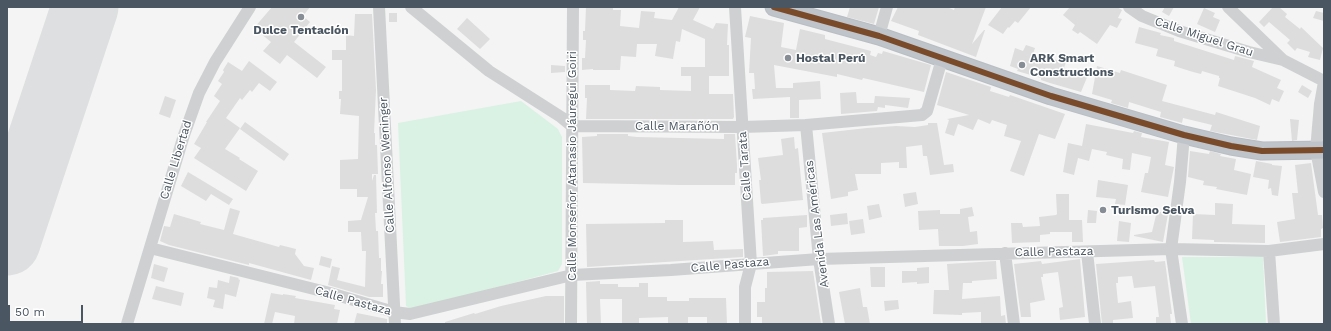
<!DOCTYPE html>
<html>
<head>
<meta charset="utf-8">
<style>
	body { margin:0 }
	#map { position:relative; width:1331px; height:331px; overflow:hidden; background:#f4f4f4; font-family:"Work Sans",sans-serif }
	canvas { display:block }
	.frame { position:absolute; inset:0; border:8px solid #4a5661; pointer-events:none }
	.scale { position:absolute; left:8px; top:305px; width:75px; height:18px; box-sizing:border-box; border:2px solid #4a5661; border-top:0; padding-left:5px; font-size:12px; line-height:14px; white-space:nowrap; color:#4a5661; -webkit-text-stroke:3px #fff; paint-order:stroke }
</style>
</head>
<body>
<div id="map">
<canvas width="1331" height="331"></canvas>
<div class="frame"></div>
<div class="scale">50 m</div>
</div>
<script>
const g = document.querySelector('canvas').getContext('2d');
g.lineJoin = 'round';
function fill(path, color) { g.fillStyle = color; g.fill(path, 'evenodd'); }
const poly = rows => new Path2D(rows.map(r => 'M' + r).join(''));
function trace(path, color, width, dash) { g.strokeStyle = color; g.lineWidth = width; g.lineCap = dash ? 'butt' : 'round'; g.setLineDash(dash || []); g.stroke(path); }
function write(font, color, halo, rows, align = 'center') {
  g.font = font + ' "Work Sans",sans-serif'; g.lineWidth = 3; g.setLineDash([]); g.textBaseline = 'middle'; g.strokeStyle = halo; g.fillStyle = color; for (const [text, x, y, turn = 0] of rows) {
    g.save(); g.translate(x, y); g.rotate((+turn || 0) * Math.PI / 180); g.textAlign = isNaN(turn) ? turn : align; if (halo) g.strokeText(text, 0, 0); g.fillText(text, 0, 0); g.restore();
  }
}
const green = poly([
	[521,101,558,129,562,137,562,264,558,271,413,310,406,306,398,123],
	[1182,257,1263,257,1266,324,1191,324]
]);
const runway = poly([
	[7,242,85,7]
]);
const building = poly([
	[272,7,310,7,303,16,310,22,294,42,326,67,317,78,287,55,280,64,263,51,271,42,254,28],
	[586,7,613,7,613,10,621,10,620,26,639,28,641,11,655,12,654,18,672,20,679,7,700,7,693,20,713,29,716,23,728,24,727,45,729,45,729,76,709,76,709,94,733,94,734,117,733,119,586,119,587,98,585,98,585,85,610,85,610,90,635,91,636,86,660,87,660,90,691,91,691,76,681,76,681,67,705,67,705,39,682,29,680,42,676,41,673,59,655,56,657,44,637,44,636,57,621,56,620,70,593,70,593,69,582,70,582,58,585,58,586,40,583,40,583,31,585,31],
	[850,7,879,7,874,24,847,17],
	[898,7,947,7,954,10,955,7,986,7,972,44,984,30,985,30,976,57,918,35,919,31,891,21],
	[1002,7,1031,7,1018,23,1015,21,1009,28,1008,27,1003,34,988,25],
	[1070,7,1117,7,1122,10,1118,18,1122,19,1117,28,1110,25,1097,44,1080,32,1078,34,1072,30,1075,25,1063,15],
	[1165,7,1174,7,1169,16,1162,12],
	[1273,7,1279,7,1287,14,1285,17,1300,29,1301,27,1323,48,1320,60,1308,57,1310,52,1297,48,1295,51,1287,43,1290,40,1269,22,1264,27,1259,22],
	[1204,8,1215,13,1213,17,1220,20,1215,32,1197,24],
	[1316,11,1324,13,1324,21,1313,18],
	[389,13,397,13,397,22,389,22],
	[355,14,372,14,376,90,374,133,375,133,375,145,377,145,378,174,372,174,372,181,374,175,376,175,377,213,375,213,376,231,378,231,379,258,381,258,381,271,382,271,381,284,383,284,383,297,369,297,328,285,332,266,340,268,337,280,365,287,366,251,362,251,361,232,348,232,348,221,361,220,368,197,357,197,357,189,340,189,340,160,358,159,359,116,340,114,341,99,339,99,339,91,342,91,342,60,332,60,332,50,346,50,346,35,354,36],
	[750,16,784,23,781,47,796,50,800,29,825,35,825,39,871,51,870,55,876,57,878,53,882,54,883,51,931,65,924,92,863,78,862,80,837,74,837,77,774,65,776,88,793,88,793,83,820,81,821,99,799,100,799,118,790,118,790,97,753,99,752,89,755,89,754,73,749,73,751,38,745,37],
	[467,18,490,39,480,49,457,29],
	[1139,27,1161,33,1160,35,1174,38,1174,41,1234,60,1235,56,1254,61,1252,67,1281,80,1277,88,1284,91,1279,102,1272,99,1270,105,1255,98,1218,86,1220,78,1219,78,1219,76,1202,71,1201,74,1193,72,1174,66,1175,61,1156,56,1158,49,1135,43],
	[1026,45,1035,48,1033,54,1047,59,1048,58,1066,62,1064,68,1088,75,1081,92,1050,83,1041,80,1041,78,1017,71,1018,69,1010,66,1015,48,1023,51],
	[249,61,277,82,270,91,259,83,252,92,250,90,242,100,240,98,226,118,240,128,225,149,240,158,239,159,258,171,246,191,194,158,201,148,194,144,207,122,206,122,220,101,214,96,222,84,218,81,224,72,223,70,228,62,242,71],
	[551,65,565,66,565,72,551,73],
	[1097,66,1120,73,1121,70,1167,85,1162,101,1215,115,1216,112,1260,126,1257,140,1210,131,1212,125,1183,118,1182,123,1160,117,1161,112,1129,102,1128,108,1111,103,1112,100,1092,94],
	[946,72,991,87,990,91,1009,97,1010,95,1065,114,1055,139,1039,134,1024,176,1010,171,1021,141,1004,136,1007,125,992,120,990,124,978,119,973,130,958,124,954,136,945,133,949,120,947,119,969,115,937,105],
	[1302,85,1312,91,1308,98,1298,92],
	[856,92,857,103,874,103,875,96,910,98,908,108,885,105,885,108,878,107,877,111,841,114,840,93],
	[165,96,176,100,170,118,159,114],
	[1290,119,1299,120,1297,140,1292,141],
	[245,122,289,154,284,161,240,129],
	[928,123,937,123,944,165,953,164,954,172,930,175,927,156,923,156,922,145,906,147,907,168,899,168,899,162,881,163,881,174,855,174,858,190,848,192,848,196,831,199,822,133,867,128,896,126,915,127,928,125],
	[1086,124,1133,133,1134,131,1142,133,1141,137,1169,142,1165,165,1174,167,1168,197,1141,192,1145,173,1148,173,1151,157,1132,153,1130,170,1122,169,1123,159,1106,155,1107,152,1092,149,1089,161,1078,158,1074,175,1063,172,1068,143,1082,146],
	[597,134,628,134,628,136,637,137,724,139,724,134,735,134,737,165,737,173,735,173,735,185,680,185,583,183,582,137,597,136],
	[794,137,795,149,798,148,803,200,762,204,761,203,759,180,761,180,758,158,783,155,781,139],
	[1190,151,1209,154,1210,151,1221,154,1220,156,1236,159,1234,170,1251,174,1247,195,1216,189,1217,187,1203,185,1204,181,1188,177],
	[1256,161,1272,164,1272,165,1282,166,1278,196,1272,195,1271,188,1268,189,1269,180,1253,177],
	[1311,163,1318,215,1322,215,1323,228,1321,229,1321,237,1280,242,1277,222,1295,219,1292,193,1298,193,1295,165],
	[188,172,233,199,229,205,211,194,206,201,181,186],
	[1098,180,1128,185,1125,205,1115,204,1116,199,1096,197],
	[916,192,918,204,905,207,903,194],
	[1056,194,1069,194,1069,220,1082,220,1083,242,1072,242,1072,232,1050,232,1050,234,1040,235,1040,242,1012,243,1011,223,1022,223,1023,227,1040,226,1039,217,1056,215,1057,214],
	[1215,203,1233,204,1232,224,1265,225,1265,243,1214,242,1214,240,1192,239,1193,214,1215,215],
	[879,204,882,217,869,220,867,206],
	[972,207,974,216,968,217,970,232,977,231,978,244,963,246,939,246,938,229,919,230,918,211,940,210,940,214,960,214,960,209],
	[230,208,240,211,233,234,279,247,280,245,296,249,295,254,304,266,314,268,311,280,249,263,249,265,169,245,160,241,164,226,170,227,174,214,201,222,200,224,224,230],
	[1088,210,1097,211,1096,223,1087,223],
	[1157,211,1168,214,1163,242,1134,236,1134,235,1152,232],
	[847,213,848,224,831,226,830,215],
	[807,215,807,227,799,228,799,251,778,251,778,254,763,256,761,220,763,220,763,218],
	[863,219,865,233,851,235,849,221],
	[665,220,683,220,683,242,713,241,714,250,743,249,743,257,587,267,586,224,665,223],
	[1119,221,1131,223,1129,242,1117,241],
	[321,256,332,259,330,268,319,265],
	[1080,259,1085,317,1060,320,1059,308,1063,307,1058,272,1043,274,1043,277,1041,277,1045,300,1030,303,1031,317,1021,317,1014,264,1041,261,1042,264],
	[1154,260,1155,262,1165,261,1172,314,1170,314,1171,324,1156,324,1156,317,1159,317,1155,286,1134,288,1132,276,1118,277,1118,283,1116,283,1118,303,1131,301,1133,318,1113,320,1113,324,1102,324,1096,264],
	[996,261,997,279,972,281,972,283,963,283,962,299,1000,296,1001,316,1005,315,1006,324,981,324,981,312,962,313,962,315,933,314,934,290,949,290,947,264],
	[154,264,168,268,164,282,151,278],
	[870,267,885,267,885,287,871,287],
	[929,267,929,283,917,284,917,282,902,283,902,271,917,271,917,268],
	[813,271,821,324,762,324,762,317,757,317,757,302,765,302,765,288,767,288,767,272],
	[230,276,239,278,238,279,240,280,236,297,225,294,223,309,213,307,215,300,207,298,209,287,217,288,218,280,229,283],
	[600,281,600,284,618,284,618,287,639,287,639,283,648,283,648,297,667,297,667,301,689,301,689,298,726,298,727,324,707,324,707,317,688,317,688,324,668,324,668,317,639,318,639,324,622,324,622,299,600,299,601,324,587,324,586,282],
	[156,286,184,293,181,306,152,299],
	[860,288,863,307,867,307,870,324,845,324,839,292],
	[271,293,283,295,283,294,296,296,295,298,335,305,334,309,340,310,337,324,294,324,295,316,275,312,272,324,264,324],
	[546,296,564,296,564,324,445,324,445,322,474,313,475,314,501,306],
	[898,300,899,309,885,311,884,301],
	[357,313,387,319,387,324,354,324]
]);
const minor = poly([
	[379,7,395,324],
	[411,7,489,71,561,117,572,126,742,127,806,125,922,115,927,111,942,59],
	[735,7,751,264,745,287,745,324],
	[1129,7,1142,16,1179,31,1249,52,1283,60],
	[1228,7,1283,60,1324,81],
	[879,36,887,7],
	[1324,82,1320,104,1316,150,1324,192],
	[806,125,819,259,829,324],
	[150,248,330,293,394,312,410,314,572,275,671,270,819,259,1171,249,1269,251,1324,244],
	[1269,251,1274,324],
	[1087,252,1095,324],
	[1005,253,1014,324],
	[127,324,184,135,199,93,215,62,250,7],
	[571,324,573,7],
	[1182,324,1171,249,1180,182,1184,135]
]);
const highway = poly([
	[774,7,879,36,1051,96,1184,135,1231,146,1262,151,1324,150]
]);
const bus1 = poly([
	[774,7,879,36,1051,96,1184,135,1231,146,1262,151,1324,150]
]);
const markers = [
	[301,17,4,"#868d94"],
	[788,58,4,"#868d94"],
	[1022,65,4,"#868d94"],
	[1103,210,4,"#868d94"]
];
const poiNames = [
	["Dulce Tentación",301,30,"center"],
	["Hostal Perú",796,58],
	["ARK Smart",1030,58],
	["Constructions",1030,72],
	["Turismo Selva",1111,210]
];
const streetNames = [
	["Calle Miguel Grau",1204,37,18],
	["Calle Marañón",677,126],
	["Calle Libertad",176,160,-73],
	["Calle Alfonso Weninger",387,165,-93],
	["Calle Monseñor Atanasio Jáuregui Goiri",572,166,-90],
	["Calle Tarata",745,166,-94],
	["Avenida Las Américas",817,224,-97],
	["Calle Pastaza",1054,252,-1],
	["Calle Pastaza",730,265,-5],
	["Calle Pastaza",353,301,16]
];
fill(green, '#d9f2e3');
trace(runway, '#dedfe0', 67);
fill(building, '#ddddde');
trace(highway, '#b9bec3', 19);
trace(minor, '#ced0d2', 12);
trace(highway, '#bec4c9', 17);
trace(bus1, '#7a4b2a', 6);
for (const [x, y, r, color] of markers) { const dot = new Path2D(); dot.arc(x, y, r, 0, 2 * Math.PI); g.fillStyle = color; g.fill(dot); trace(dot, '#fff', 1.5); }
write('bold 12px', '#4a5661', '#fff', poiNames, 'left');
write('12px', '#4a5661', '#fff', streetNames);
</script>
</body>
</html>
